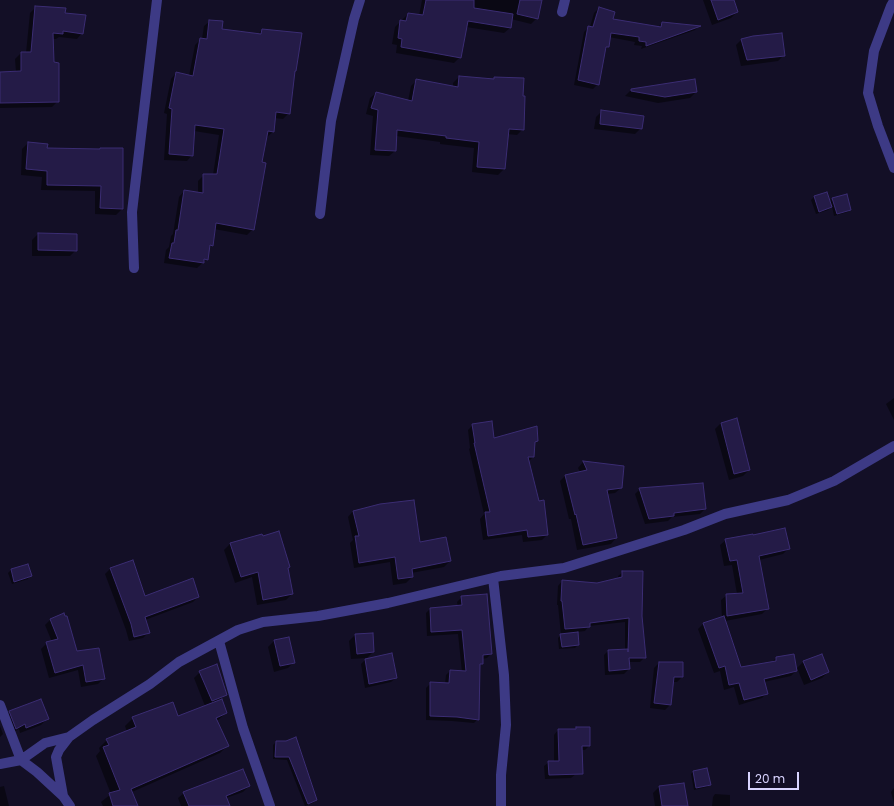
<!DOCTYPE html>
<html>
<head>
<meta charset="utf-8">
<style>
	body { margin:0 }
	#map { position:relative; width:894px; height:806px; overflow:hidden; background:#130f26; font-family:Poppins,sans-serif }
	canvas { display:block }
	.scale { position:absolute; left:748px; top:772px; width:51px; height:18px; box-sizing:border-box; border:2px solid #d9d4ff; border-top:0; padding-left:5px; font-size:12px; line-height:14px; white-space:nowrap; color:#d9d4ff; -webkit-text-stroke:3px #130f26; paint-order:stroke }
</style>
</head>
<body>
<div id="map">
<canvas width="894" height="806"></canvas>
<div class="scale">20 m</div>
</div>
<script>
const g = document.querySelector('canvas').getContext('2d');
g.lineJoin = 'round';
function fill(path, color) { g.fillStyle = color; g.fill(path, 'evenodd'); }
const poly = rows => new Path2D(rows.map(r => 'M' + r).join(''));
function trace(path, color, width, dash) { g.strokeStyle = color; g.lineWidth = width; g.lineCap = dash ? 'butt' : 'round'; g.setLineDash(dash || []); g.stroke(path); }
const shadow = poly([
	[422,0,541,0,537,18,531,24,511,19,510,28,504,33,466,27,460,57,454,63,396,53,397,45,392,44,395,27,408,14,419,16],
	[703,0,733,0,737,12,731,18,712,25],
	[36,7,64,14,82,33,77,39,59,37,56,39,52,39,53,63,58,101,52,107,0,108,0,73,16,72,15,59,21,53,26,53,30,13],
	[599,8,612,19,658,27,662,23,699,26,695,30,641,49,642,46,634,45,635,42,609,37,608,47,605,50,598,84,593,89,574,85,584,32,589,27,590,27,594,13],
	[596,13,598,13,593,32,591,31],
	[210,21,221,30,257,35,262,30,294,72,289,113,283,119,274,118,273,132,267,137,266,137,261,163,253,229,247,235,214,229,212,245,209,249,207,259,197,268,164,263,166,250,169,247,171,236,173,234,179,197,184,191,198,193,198,181,204,175,213,175,219,135,194,131,192,155,187,161,164,160,167,114,164,113,171,79,176,73,189,76,195,45,201,39,202,39,204,26],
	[742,39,784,55,778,61,741,66,736,45],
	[459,77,492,80,495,78,523,129,517,135,507,134,504,169,498,175,472,172,474,148,440,144,440,142,396,136,395,151,389,156,370,155,373,116,366,114,370,98,376,93,408,101,411,86,417,80,453,87,453,83],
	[631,90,696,92,690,98,658,103,625,96],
	[602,111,641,128,635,134,594,129,596,117],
	[28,143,46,149,99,150,122,209,116,215,95,214,95,191,41,190,42,177,21,175,22,149],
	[826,193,829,202,833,199,850,210,848,212,834,216,832,206,828,210,816,214,811,200,814,197],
	[38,234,76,250,70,256,32,256,32,240],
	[894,398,894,420,886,404],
	[721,423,749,470,743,476,729,480,715,429],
	[473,425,494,439,537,441,534,444,533,457,528,462,547,535,542,540,523,542,522,535,483,540,480,519,484,514,469,449,470,448,468,430],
	[583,462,623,467,621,488,615,493,607,494,616,538,611,544,577,550,571,519,569,519,560,481,565,476,580,472,578,468],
	[640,489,705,509,700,514,672,517,668,521,645,524,635,494],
	[353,511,419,543,450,561,444,567,411,573,412,577,406,583,393,585,390,562,354,568,350,543,353,540,348,517],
	[726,540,789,548,783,554,759,560,767,609,762,614,725,621,740,668,772,662,776,658,796,671,791,676,764,682,767,693,762,698,739,705,734,687,724,690,720,671,714,673,698,629,703,624,722,618,721,600,727,595,737,594,732,565,724,566,720,545],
	[230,544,289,567,287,569,292,594,286,600,257,605,252,577,235,583,224,550],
	[132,561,145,597,198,597,193,602,145,620,148,633,143,638,129,641,126,630,105,574,110,569],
	[27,565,30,576,28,579,12,584,8,573,11,570],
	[623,572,641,616,645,657,640,662,628,662,629,669,624,674,605,675,604,655,608,651,625,650,625,622,589,626,585,631,577,632,578,645,575,648,559,649,558,638,561,635,558,605,557,605,558,586,562,581,597,584,618,579,618,576],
	[462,597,491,654,487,658,482,659,482,663,479,666,478,719,474,723,452,721,426,720,426,688,431,683,445,684,446,675,450,671,462,672,458,634,427,636,426,613,430,609,458,607,457,602],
	[51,619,77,652,103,679,98,684,81,687,78,670,49,678,41,649,47,643,52,642,45,625],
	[355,635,373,652,366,659,396,678,391,682,365,688,361,664,367,658,351,659,349,641],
	[288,638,294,662,288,668,274,672,268,647,274,641],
	[821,655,828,672,822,678,804,685,797,668,803,662],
	[659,663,682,677,677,682,673,682,670,705,665,710,650,708,654,668],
	[200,672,226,694,221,699,226,713,217,721,227,746,220,753,132,792,137,806,103,806,101,802,111,794,96,756,100,751,99,748,107,740,127,732,125,726,133,718,178,718,205,706,194,678],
	[10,712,47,719,41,725,20,733,19,729,10,734,4,718],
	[0,726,3,734,0,737],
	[576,728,589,746,585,750,581,750,576,774,571,778,545,779,544,766,549,762,554,762,554,735,558,730,574,730],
	[276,742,286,742,316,800,313,803,305,806,287,760,273,759,273,745],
	[693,772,710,785,707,787,694,790,691,774],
	[4,786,9,806,0,806,0,787],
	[249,786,243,792,226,798,228,806,181,806,178,798,184,793],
	[659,787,687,806,655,806,653,793],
	[894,788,894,803,891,792],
	[715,794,730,795,730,806,712,806,713,797]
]);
const building = poly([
	[426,0,474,0,474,8,513,14,511,28,468,21,461,58,401,47,402,39,398,38,400,20,406,21,408,13,423,15,426,0],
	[520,0,542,0,538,19,517,14,520,0],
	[711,0,734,0,738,12,718,20,711,0],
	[35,6,66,8,65,13,86,15,83,34,63,31,63,34,53,33,54,62,59,63,59,102,0,103,0,72,21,71,21,52,31,52,35,6],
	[599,7,615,12,613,19,661,27,662,22,701,26,646,46,646,42,639,41,639,37,611,33,609,47,606,47,599,85,578,80,588,26,593,27,599,7],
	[209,20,223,21,222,29,261,34,262,29,302,33,296,71,295,71,290,114,276,112,274,132,268,131,262,162,266,163,254,230,216,223,213,246,210,245,208,260,204,259,204,263,169,258,172,243,174,243,176,230,178,230,184,190,203,193,203,174,217,174,224,129,195,125,193,156,169,154,172,109,169,108,176,72,193,76,200,38,207,39,209,20],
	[782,33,785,56,747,60,741,39,753,36,782,33],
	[459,76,494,79,494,77,524,78,523,96,525,96,524,130,509,129,505,169,477,167,479,142,446,138,446,136,397,130,396,151,375,150,378,110,371,108,376,92,412,101,416,79,458,87,459,76],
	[695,79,697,92,665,97,631,91,631,89,695,79],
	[601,110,644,116,642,129,600,124,601,110],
	[28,142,48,144,47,148,100,149,100,148,123,148,123,209,100,208,101,186,47,185,47,171,26,169,28,142],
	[827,192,832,207,819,212,814,196,827,192],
	[847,194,851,210,837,214,832,198,847,194],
	[38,233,77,234,77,251,38,250,38,233],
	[737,418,750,470,734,474,721,423,737,418],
	[492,421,494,438,537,426,538,441,535,442,534,457,528,457,539,501,544,500,548,535,528,537,527,530,488,536,485,512,490,512,474,443,475,443,472,424,492,421],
	[583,461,624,466,622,488,607,490,617,538,583,545,576,514,575,515,565,475,587,470,583,461],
	[703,483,706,509,674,513,674,516,649,519,639,488,703,483],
	[414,500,420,542,446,537,451,561,412,569,413,577,398,579,395,557,359,563,355,536,359,536,353,511,380,504,414,500],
	[785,528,790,549,759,556,769,609,727,616,726,594,743,593,737,560,730,561,725,539,753,534,753,535,785,528],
	[279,531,290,567,288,568,293,594,263,600,258,572,241,577,230,543,262,534,263,536,279,531],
	[133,560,145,596,193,578,199,597,145,617,150,633,134,637,131,624,110,568,133,560],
	[28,564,32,576,14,582,11,569,28,564],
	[622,571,643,571,642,616,646,658,629,658,630,669,609,671,608,650,628,649,628,652,629,618,590,623,590,627,565,629,562,601,561,601,562,580,597,583,622,577,622,571],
	[487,594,492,654,483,655,483,664,480,664,479,720,457,717,430,716,430,682,449,683,450,670,466,671,462,630,431,632,430,608,462,605,461,596,487,594],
	[64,613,65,616,67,616,77,651,99,648,105,679,86,682,83,665,55,673,46,642,58,639,50,619,64,613],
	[724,616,741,667,776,661,776,657,794,654,797,671,764,679,768,694,744,700,739,683,729,685,725,666,719,668,703,623,724,616],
	[578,632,579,645,562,647,560,634,578,632],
	[373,633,374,652,357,654,355,634,373,633],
	[289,637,295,663,280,666,274,640,289,637],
	[392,653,397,678,369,684,365,659,392,653],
	[822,654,829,672,811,680,803,661,822,654],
	[659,662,683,662,683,677,674,677,671,705,654,703,659,662],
	[217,664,227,695,212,701,199,671,217,664],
	[41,699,49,719,26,728,25,724,16,729,9,711,41,699],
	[222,699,227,713,216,718,229,746,131,789,138,806,113,806,109,793,120,790,103,747,109,745,106,739,136,727,132,717,173,702,178,716,222,699],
	[576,727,590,727,590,746,582,746,583,774,549,775,548,761,559,761,558,729,576,729,576,727],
	[296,737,317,800,308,804,289,757,275,757,276,741,286,741,296,737],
	[707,768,711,785,696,788,693,771,707,768],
	[243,769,250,786,226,796,230,806,189,806,183,792,243,769],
	[684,783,688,806,662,806,659,786,684,783]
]);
const minor = poly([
	[894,1,891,6,874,51,868,93,878,126,894,168],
	[562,12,565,0],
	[320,214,331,121,354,19,360,0],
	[134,268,132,212,157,0],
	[493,578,504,675,506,725,501,775,501,806],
	[219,641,243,728,270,806],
	[0,705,21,760,37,772,63,796,70,806],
	[0,764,21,760,45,743,69,737,93,720,150,684,179,662,238,630,263,622,318,616,388,603,501,576,564,568,684,530,725,514,788,500,834,481,894,446],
	[63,796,56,757,59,750,69,737]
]);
fill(shadow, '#0007');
fill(building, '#241b47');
trace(building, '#3b2d73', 1);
trace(minor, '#3d3a85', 10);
</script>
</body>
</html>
